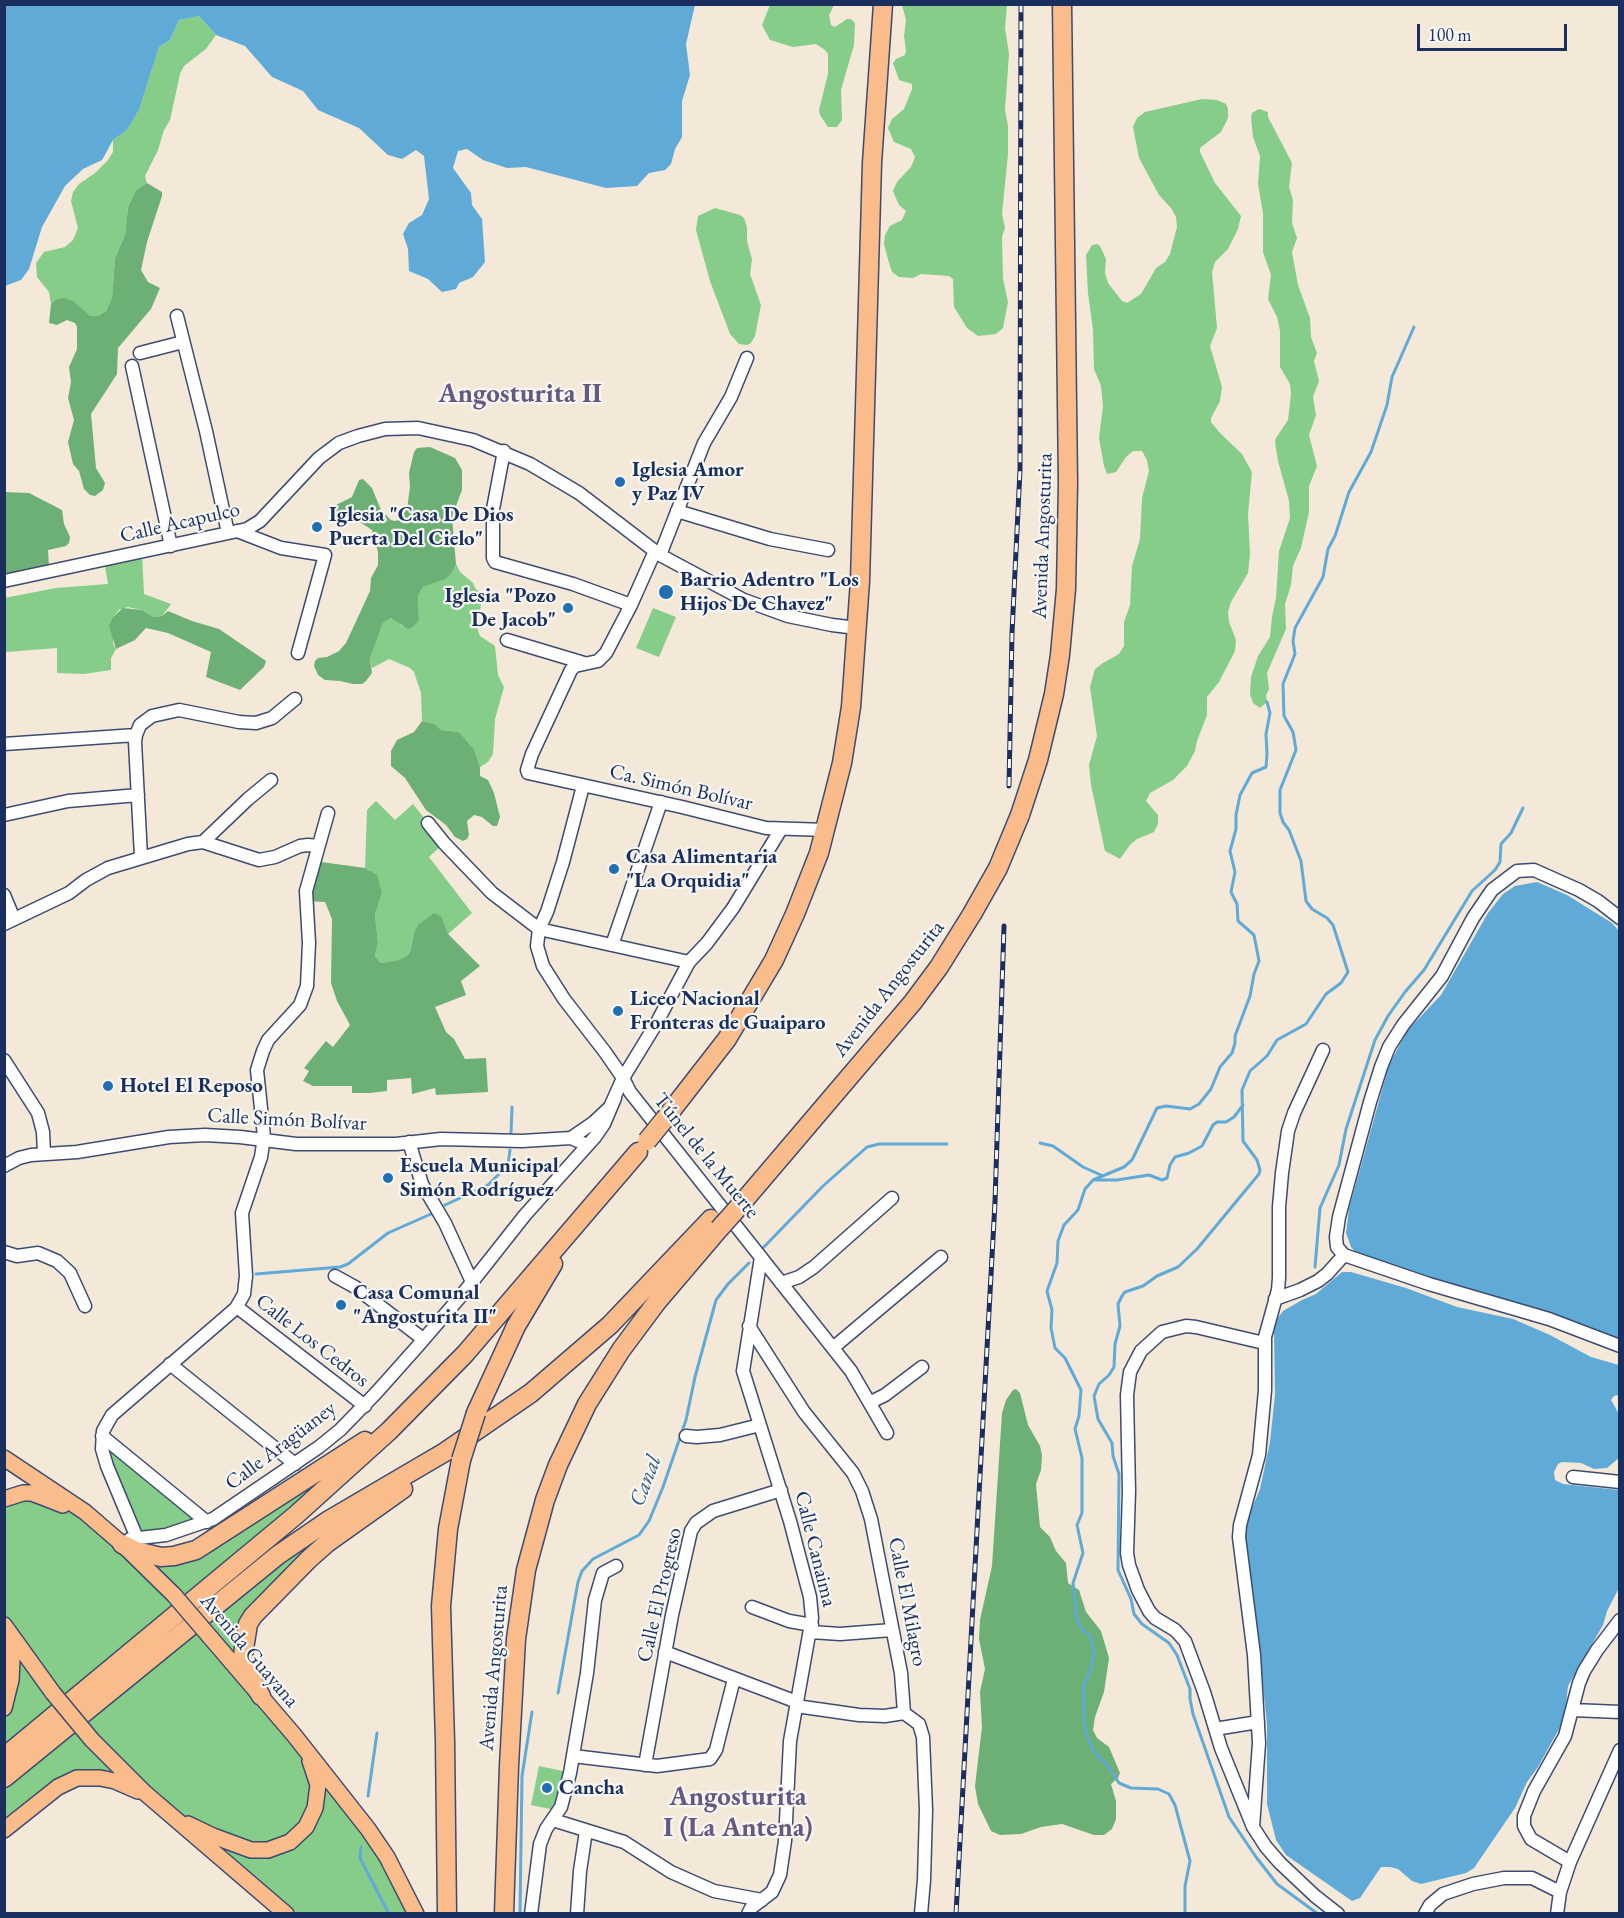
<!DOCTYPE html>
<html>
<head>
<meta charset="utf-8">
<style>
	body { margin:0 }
	#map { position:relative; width:1624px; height:1918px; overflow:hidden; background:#f4e9d8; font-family:"EB Garamond",serif }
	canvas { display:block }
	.frame { position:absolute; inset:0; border:6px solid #1b2f5e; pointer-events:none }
	.scale { position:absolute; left:1417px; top:24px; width:150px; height:27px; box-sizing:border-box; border:3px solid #1b2f5e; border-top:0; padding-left:8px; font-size:18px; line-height:21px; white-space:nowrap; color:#1b2f5e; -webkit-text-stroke:4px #f6f6f2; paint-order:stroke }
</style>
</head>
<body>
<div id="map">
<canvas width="1624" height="1918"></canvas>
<div class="frame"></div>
<div class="scale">100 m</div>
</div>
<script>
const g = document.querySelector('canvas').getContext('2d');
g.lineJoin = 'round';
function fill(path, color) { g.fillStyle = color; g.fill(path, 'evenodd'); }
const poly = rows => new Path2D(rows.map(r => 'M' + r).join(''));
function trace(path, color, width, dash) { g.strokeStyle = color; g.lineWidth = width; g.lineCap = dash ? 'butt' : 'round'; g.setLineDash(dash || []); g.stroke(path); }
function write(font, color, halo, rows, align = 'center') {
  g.font = font + ' "EB Garamond",serif'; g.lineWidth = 4.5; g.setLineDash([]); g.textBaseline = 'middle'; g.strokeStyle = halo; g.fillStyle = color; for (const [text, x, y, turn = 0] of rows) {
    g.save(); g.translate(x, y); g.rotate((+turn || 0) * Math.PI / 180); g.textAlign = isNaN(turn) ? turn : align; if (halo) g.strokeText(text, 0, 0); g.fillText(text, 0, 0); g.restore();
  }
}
const green = poly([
	[770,5,834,5,829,15,831,25,835,27,847,19,851,19,855,23,854,45,841,90,842,120,837,127,828,127,820,115,819,110,828,74,828,54,825,50,816,44,793,47,770,40,762,25],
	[902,5,1007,5,1005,28,1009,54,1005,110,1008,126,1008,154,1002,214,1005,228,1002,237,1003,279,1008,302,1003,328,996,334,978,336,967,328,954,307,953,279,949,276,921,274,913,278,899,277,892,272,889,263,884,244,885,235,890,226,902,220,906,211,899,205,893,191,897,182,911,167,915,157,911,149,894,142,888,128,892,119,904,109,912,89,912,84,899,80,893,63,896,59,905,55,906,51,904,36,906,20],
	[199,16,216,35,206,49,184,66,180,74,170,120,164,130,158,150,145,176,147,183,136,190,128,207,125,235,115,258,112,298,106,311,98,316,89,316,82,311,76,304,55,300,51,304,49,292,37,277,36,263,44,252,65,247,73,240,78,228,71,201,73,192,79,184,95,173,108,160,113,152,113,140,127,130,139,110,159,47,170,40,179,20],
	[1202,99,1217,100,1226,104,1228,109,1228,118,1221,132,1200,148,1200,152,1215,183,1241,216,1238,229,1228,249,1215,262,1212,272,1217,328,1210,346,1222,387,1220,401,1211,418,1211,422,1220,433,1242,454,1252,472,1248,514,1250,554,1248,573,1231,602,1228,612,1229,622,1236,640,1235,651,1219,682,1207,697,1207,715,1197,741,1195,751,1187,766,1173,780,1150,793,1146,801,1158,815,1158,824,1154,832,1137,839,1130,845,1120,859,1105,851,1091,785,1089,765,1097,736,1090,687,1095,669,1103,663,1119,654,1124,646,1124,622,1130,605,1132,566,1140,539,1142,498,1149,471,1147,460,1142,451,1133,451,1126,457,1116,472,1107,474,1104,466,1099,438,1103,406,1101,386,1094,369,1093,330,1088,293,1086,255,1092,245,1097,244,1100,246,1106,259,1105,273,1108,283,1122,301,1127,303,1141,294,1156,268,1165,262,1170,254,1177,227,1176,217,1171,208,1159,195,1139,158,1133,127,1137,118,1145,112],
	[1259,109,1268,112,1268,117,1292,163,1289,187,1293,200,1292,223,1297,238,1292,252,1298,285,1310,318,1311,337,1317,353,1314,361,1319,381,1313,397,1316,415,1309,435,1317,466,1309,486,1309,512,1301,548,1293,566,1291,585,1285,604,1286,629,1267,673,1269,689,1266,695,1267,702,1260,708,1253,703,1250,694,1251,677,1258,656,1270,637,1272,617,1276,598,1279,551,1290,518,1289,501,1278,461,1275,442,1276,438,1288,420,1291,394,1290,384,1280,367,1280,331,1277,317,1268,299,1271,275,1263,252,1263,213,1258,184,1260,156,1253,137,1251,118,1252,113],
	[715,208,740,215,744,218,747,227,747,241,752,259,750,274,761,305,755,336,751,343,747,345,739,344,730,334,710,281,696,230,698,216],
	[142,552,144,594,171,604,162,616,153,617,142,610,128,607,119,610,113,617,113,644,116,649,111,658,111,670,84,674,57,673,57,648,6,652,4,598,56,588,108,584,104,560],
	[456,564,460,572,473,583,475,588,481,594,482,599,477,627,480,636,495,646,498,675,504,687,495,719,493,754,488,762,480,767,474,749,459,732,441,730,435,724,422,721,421,693,414,672,410,668,389,659,372,668,370,659,383,623,391,618,395,619,402,626,419,620,418,596,423,587,445,578,452,573],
	[653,608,676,617,659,657,636,648],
	[376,801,395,820,413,804,444,843,429,857,472,913,448,934,442,917,414,933,410,952,407,956,400,960,381,963,375,956,378,942,375,915,382,893,369,870,365,868,367,810],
	[416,1405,5,1757,5,1499,41,1495,161,1557,228,1532],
	[102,1439,207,1522,137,1538],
	[421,1476,327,1543,251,1631,252,1676,328,1777,416,1913,286,1913,145,1793,77,1778,5,1830,5,1778,251,1575],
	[539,1766,563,1771,555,1810,531,1805]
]);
const forest = poly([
	[147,183,162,192,162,196,147,242,141,270,148,282,160,288,151,309,118,348,117,374,91,414,96,468,105,483,103,490,95,496,90,495,84,489,79,471,73,464,68,442,74,420,68,398,71,382,69,367,77,349,77,327,75,323,67,320,57,325,49,323,51,304,55,300,64,298,73,301,90,316,98,316,106,311,112,298,115,258,125,235,128,207,136,190],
	[430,447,455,458,462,470,462,490,452,517,456,564,452,573,445,579,423,587,418,596,419,620,413,627,408,629,391,618,383,623,370,659,372,673,366,681,362,684,353,684,340,681,325,680,318,675,314,666,315,661,318,658,327,657,339,651,346,643,370,591,371,578,378,565,378,552,372,530,349,515,335,520,332,517,332,513,336,505,352,497,359,480,363,479,372,488,381,510,391,520,395,521,399,520,407,509,410,487,409,473,414,452,417,448],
	[4,492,29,493,62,510,64,524,70,537,69,543,66,546,48,550,49,566,5,575],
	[123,608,142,610,153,617,162,616,168,611,192,621,219,629,266,661,264,667,240,690,206,677,211,652,168,633,146,628,135,640,116,649,109,626,113,617],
	[422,721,435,724,441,730,459,732,474,749,480,767,480,776,488,780,494,793,500,817,497,826,493,826,482,817,474,815,467,821,469,835,467,839,463,841,455,837,446,825,426,810,405,778,391,766,391,751,397,740,414,732],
	[314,861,365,868,377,875,382,893,375,915,378,942,375,956,381,963,399,960,407,956,410,952,414,933,418,925,434,913,442,917,448,934,480,966,461,981,466,995,435,1007,446,1032,454,1039,465,1059,486,1058,488,1092,436,1095,435,1088,412,1094,411,1078,387,1080,387,1091,370,1093,352,1093,352,1086,313,1086,303,1081,309,1071,304,1068,326,1041,333,1047,350,1025,337,1001,331,983,332,919,325,902,306,901],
	[1016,1389,1020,1393,1028,1425,1040,1446,1042,1455,1041,1470,1036,1484,1040,1527,1050,1537,1056,1551,1066,1563,1068,1583,1079,1590,1086,1612,1101,1631,1109,1658,1104,1692,1095,1717,1093,1730,1097,1738,1109,1747,1120,1773,1118,1778,1111,1784,1116,1801,1116,1819,1112,1829,1104,1835,1094,1835,1062,1824,1041,1827,1021,1834,1000,1835,991,1831,978,1804,975,1786,982,1727,980,1692,985,1669,979,1639,980,1620,992,1566,1002,1413,1006,1400,1013,1390]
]);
const water = poly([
	[4,5,695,5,686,44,690,75,682,101,682,137,675,149,671,164,665,170,649,173,637,186,606,188,526,167,507,168,483,160,467,149,458,151,453,168,471,193,472,205,482,219,485,262,473,277,459,283,456,289,442,292,428,279,409,271,408,249,403,234,409,223,422,215,429,199,424,156,416,150,402,159,388,155,359,128,318,110,303,91,272,77,245,46,216,35,199,16,179,20,170,40,159,47,139,110,127,130,113,140,102,160,83,169,65,186,42,227,29,269,21,280,5,286],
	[1537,882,1567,895,1612,923,1620,932,1619,1339,1587,1326,1515,1303,1427,1278,1357,1254,1351,1247,1346,1233,1349,1209,1389,1065,1407,1031,1441,995,1488,913,1503,894,1515,886],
	[1342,1272,1351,1272,1406,1288,1457,1307,1513,1319,1550,1335,1591,1357,1619,1365,1619,1395,1614,1396,1611,1400,1619,1414,1619,1458,1607,1468,1594,1469,1581,1463,1562,1462,1558,1464,1554,1472,1555,1480,1563,1484,1619,1490,1619,1588,1607,1611,1603,1625,1568,1686,1565,1714,1559,1729,1538,1767,1527,1782,1515,1808,1474,1868,1466,1873,1421,1884,1412,1881,1398,1869,1390,1867,1381,1867,1360,1898,1352,1901,1286,1855,1276,1840,1267,1804,1267,1725,1260,1657,1251,1603,1249,1563,1245,1533,1247,1520,1260,1489,1270,1442,1275,1395,1274,1328,1277,1319,1283,1311,1302,1300,1316,1294]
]);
const stream = poly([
	[511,1134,512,1107],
	[1040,1143,1053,1146,1083,1167,1101,1175],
	[1095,1180,1117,1180,1149,1175,1162,1180,1167,1178,1170,1165,1175,1157,1189,1153,1202,1146,1213,1125,1217,1122,1226,1122,1234,1117,1243,1105],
	[445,1205,488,1185,508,1165,510,1150],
	[761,1250,823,1186,867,1147,879,1144,947,1144],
	[1315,1267,1320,1208,1339,1165,1346,1129,1375,1040,1388,1016,1405,992,1424,970,1472,891,1495,870,1500,862,1501,844,1511,833,1523,808],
	[256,1274,340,1267,348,1264,388,1233,431,1214],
	[558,1693,578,1582,582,1571,593,1559,639,1535,649,1521,663,1487,686,1420,695,1377,716,1300,728,1284,749,1263],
	[368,1796,377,1733],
	[361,1847,360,1858,389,1914],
	[520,1914,522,1776,532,1712],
	[1185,1914,1185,1886,1190,1861,1175,1805,1169,1794,1158,1789,1131,1788,1119,1783,1108,1766,1094,1752,1087,1736,1084,1721,1083,1687,1091,1669,1094,1653,1091,1637,1081,1628,1077,1620,1073,1583,1083,1553,1077,1525,1082,1513,1082,1458,1075,1429,1079,1416,1081,1390,1065,1358,1055,1348,1051,1328,1052,1310,1047,1291,1057,1263,1058,1241,1064,1225,1078,1210,1085,1189,1093,1180,1124,1167,1132,1160,1157,1108,1166,1106,1190,1109,1199,1104,1211,1089,1220,1067,1232,1053,1235,1043,1235,1036,1250,996,1254,974,1259,961,1254,935,1238,921,1237,904,1231,892,1235,872,1230,851,1236,829,1236,815,1240,795,1252,773,1266,767,1267,754,1266,734,1270,713,1267,702],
	[1318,1914,1277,1884,1256,1857,1229,1817,1193,1714,1190,1699,1190,1689,1177,1655,1169,1643,1142,1624,1134,1614,1131,1599,1118,1570,1119,1474,1113,1456,1112,1443,1098,1419,1094,1396,1099,1384,1109,1375,1114,1367,1115,1344,1120,1326,1118,1304,1122,1296,1125,1292,1143,1286,1157,1276,1178,1267,1197,1249,1259,1174,1260,1170,1257,1160,1243,1141,1242,1090,1250,1071,1267,1056,1277,1040,1306,1024,1326,994,1341,983,1348,972,1333,925,1327,918,1312,909,1306,901,1301,861,1289,830,1283,822,1280,813,1280,790,1296,750,1293,732,1284,716,1283,684,1295,654,1293,641,1295,628,1323,577,1328,549,1335,536,1349,492,1371,452,1387,405,1392,377,1414,327]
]);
const minor = poly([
	[177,316,206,431,228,533],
	[140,353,183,342],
	[132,366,171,546],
	[504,451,493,509,493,558,495,562,573,584,631,605],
	[677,511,770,539,828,550],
	[237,531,281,548,325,555,298,653],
	[655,551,631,605,606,653,598,661,575,666,571,670,532,754,527,770,528,773,682,807,766,828,826,830],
	[660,555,704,443,731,397,747,358],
	[4,581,247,529,260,521,319,458,339,443,358,436,385,429,418,428,473,440,530,464,579,493,660,555,744,600,788,616,832,625,857,628],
	[507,640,584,663],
	[4,744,136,735],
	[583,786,563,862,547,912,539,929,537,946,543,966,564,999,605,1052,623,1078,630,1092,851,1371,887,1433],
	[4,815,68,801,138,795],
	[428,823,444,843,492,893,539,929,689,962],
	[203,842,248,799,271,780],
	[141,857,135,742,136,735,140,725,152,716,179,710,239,722,256,723,272,718,295,699],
	[4,895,14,919],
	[1620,918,1598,901,1579,890,1534,870,1517,871,1492,890,1473,918,1442,976,1403,1025,1389,1047,1381,1067,1370,1102,1339,1217,1336,1237,1337,1247,1344,1255,1429,1284,1549,1319,1620,1346],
	[4,924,69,893,86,880,108,868,188,844,203,842,259,860,275,857,300,846,308,845,318,846],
	[612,945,661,802],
	[4,1060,38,1113,43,1132,44,1154],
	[571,1138,593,1123,610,1107,623,1078,656,1024,689,962,707,943,733,908,781,829],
	[409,1142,422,1184,445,1223,472,1282],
	[4,1166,19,1158,31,1155,77,1152,169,1137,205,1135,240,1137,296,1144,396,1144,441,1139,522,1141,571,1138,587,1145],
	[4,1252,17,1256,38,1253,57,1261,70,1273,85,1306],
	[335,1276,355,1287,423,1339],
	[781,1283,799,1277,814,1267,892,1198],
	[1275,1299,1300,1290,1318,1281,1327,1274,1344,1255],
	[237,1307,365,1406],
	[749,1326,804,1412,853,1473,862,1491,871,1519,901,1673,904,1713],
	[1264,1343,1196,1327,1186,1326,1162,1332,1141,1351,1130,1372,1127,1395,1129,1491,1127,1553,1129,1565,1138,1590,1149,1611,1155,1618,1175,1630,1185,1641,1204,1692,1221,1748,1253,1827,1266,1847,1280,1863,1315,1896,1338,1914],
	[834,1347,941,1257],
	[170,1364,295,1464],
	[871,1402,885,1395,922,1367],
	[102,1436,207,1522],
	[686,1436,697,1437,720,1435,760,1425],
	[1573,1477,1620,1482],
	[137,1538,107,1466,102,1449,103,1431,112,1415,228,1315,236,1308,244,1294,246,1276,242,1213,261,1157,264,1137,257,1070,263,1051,268,1040,300,1005,307,986,309,943,306,891,328,813],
	[130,1539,166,1535,213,1519,319,1447,340,1430,376,1393,417,1347,461,1296,525,1215,595,1137,604,1124,615,1098],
	[752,1607,789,1621,812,1625],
	[811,1632,840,1634,892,1630],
	[665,1652,797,1702],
	[796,1706,859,1715,885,1716,904,1713],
	[1572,1710,1620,1712],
	[904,1713,919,1724,923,1737,926,1810,924,1880,921,1914],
	[1215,1729,1258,1722],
	[573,1756,657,1766,710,1759,716,1750,719,1738,734,1679],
	[645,1765,672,1615,691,1531,696,1523,713,1511,781,1490],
	[553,1820,624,1842,671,1872,714,1891,762,1900],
	[1253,1827,1259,1743,1254,1655,1239,1537,1240,1525,1259,1455,1265,1390,1265,1337,1278,1290,1279,1278,1279,1207,1282,1173,1288,1131,1294,1113,1323,1050],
	[1570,1862,1531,1839,1524,1826,1524,1816,1534,1791,1565,1736,1579,1683,1584,1671,1597,1650,1620,1620],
	[531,1914,540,1844,546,1829,561,1807,570,1773,587,1673,595,1600,603,1573,616,1566],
	[577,1914,580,1871,586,1831],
	[748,1914,751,1908,772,1892,780,1875,785,1841,790,1741,812,1618,810,1597,790,1521,743,1371,761,1257],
	[1425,1914,1430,1905,1443,1894,1473,1884,1504,1878,1532,1878,1560,1892],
	[1557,1914,1560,1892,1570,1862,1620,1750]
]);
const major = poly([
	[4,1458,85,1512,122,1544,174,1595],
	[4,1499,23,1493,32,1493,63,1505],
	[4,1625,53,1693],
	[210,1637,294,1735,368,1829,387,1857,416,1914],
	[4,1708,11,1680,12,1660,8,1633],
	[92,1740,145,1793,286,1914],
	[188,1824,213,1836,251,1850,268,1850,290,1842,306,1827,315,1808,318,1785,310,1761],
	[4,1830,58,1787,77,1778,100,1778,115,1781,138,1791]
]);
const highway = poly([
	[1020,815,1038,760,1054,694,1060,655,1066,589,1068,483,1062,4],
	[664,1120,727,1039,774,960,795,914,819,853,842,763,851,707,860,581,872,163,883,4],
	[736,1210,913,1002,939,967,972,914],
	[476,1413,516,1326,553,1264],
	[122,1544,136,1551,161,1557,174,1556,196,1550,365,1441],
	[261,1696,246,1669,243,1655,248,1624,253,1616,309,1559,327,1543,403,1489],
	[4,1757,296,1515,389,1431,465,1354,638,1152],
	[4,1778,278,1555,329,1520,445,1452,531,1393,610,1325,711,1219],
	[447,1914,445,1741,441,1606,448,1529,461,1460],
	[504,1914,509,1766,516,1639,526,1570,545,1500,558,1465,587,1404,621,1350,656,1303,719,1229]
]);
const rail = poly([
	[1009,786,1012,633,1020,470,1021,4],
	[956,1914,995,1202,1004,926]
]);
const majorBridge = poly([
	[174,1595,210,1637],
	[53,1693,92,1740]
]);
const highwayBridge = poly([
	[972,914,998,868,1020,815],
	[647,1141,664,1120],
	[719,1229,736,1210],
	[461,1460,476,1413]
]);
const markers = [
	[620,482,6,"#1f6fb2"],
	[317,527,6,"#1f6fb2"],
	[666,592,8,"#1f6fb2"],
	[568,608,6,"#1f6fb2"],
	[614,869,6,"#1f6fb2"],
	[618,1011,6,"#1f6fb2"],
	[108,1086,6,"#1f6fb2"],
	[388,1178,6,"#1f6fb2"],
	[341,1305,6,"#1f6fb2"],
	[547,1788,6,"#1f6fb2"]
];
const poiNames = [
	["Iglesia Amor",632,470],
	["y Paz IV",632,494],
	["Iglesia \"Casa De Dios",329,515],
	["Puerta Del Cielo\"",329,539],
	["Barrio Adentro \"Los",680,580],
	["Hijos De Chavez\"",680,604],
	["Iglesia \"Pozo",556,596,"right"],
	["De Jacob\"",556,620,"right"],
	["Casa Alimentaria",626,857],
	["\"La Orquidia\"",626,881],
	["Liceo Nacional",630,999],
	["Fronteras de Guaiparo",630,1023],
	["Hotel El Reposo",120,1086],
	["Escuela Municipal",400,1166],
	["Simón Rodríguez",400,1190],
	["Casa Comunal",353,1293],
	["\"Angosturita II\"",353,1317],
	["Cancha",559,1788]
];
const streetNames = [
	["Calle Acapulco",180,523,-13],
	["Avenida Angosturita",1043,536,-88],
	["Ca. Simón Bolívar",681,788,13],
	["Avenida Angosturita",889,989,-52],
	["Calle Simón Bolívar",287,1120,3],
	["Túnel de la Muerte",706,1156,51],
	["Calle Los Cedros",312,1341,38],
	["Calle Aragüaney",281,1446,-37],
	["Calle Canaima",815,1549,76],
	["Calle El Progreso",660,1595,-77],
	["Calle El Milagro",907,1602,79],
	["Avenida Guayana",249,1651,50],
	["Avenida Angosturita",494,1668,-85]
];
const waterNames = [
	["Canal",646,1481,-69]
];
const districtNames = [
	["Angosturita II",520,395],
	["Angosturita",738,1798],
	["I (La Antena)",738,1829]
];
fill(green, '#85cd89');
fill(forest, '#6cb075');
fill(water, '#5faad7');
trace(stream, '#5faad7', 3);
trace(minor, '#3c4b70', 15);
trace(major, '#3c4b70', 18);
trace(highway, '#3c4b70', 21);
trace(minor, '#fff', 12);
trace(major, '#fabc8b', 15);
trace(highway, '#fabc8b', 18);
trace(rail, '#1b2f5e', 5);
trace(rail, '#f6f6f2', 3, [9]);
trace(majorBridge, '#3c4b70', 18, []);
trace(highwayBridge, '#3c4b70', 21, []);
trace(majorBridge, '#fabc8b', 15);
trace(highwayBridge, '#fabc8b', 18);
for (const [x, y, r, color] of markers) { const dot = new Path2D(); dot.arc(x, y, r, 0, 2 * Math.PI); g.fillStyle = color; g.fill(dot); trace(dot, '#f6f6f2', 2); }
write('bold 21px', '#1b2f5e', '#f6f6f2', poiNames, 'left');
write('21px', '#1b2f5e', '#f6f6f2', streetNames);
write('italic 22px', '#335a88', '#f6f6f2', waterNames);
write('bold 27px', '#685881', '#f6f6f2', districtNames);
</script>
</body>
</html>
